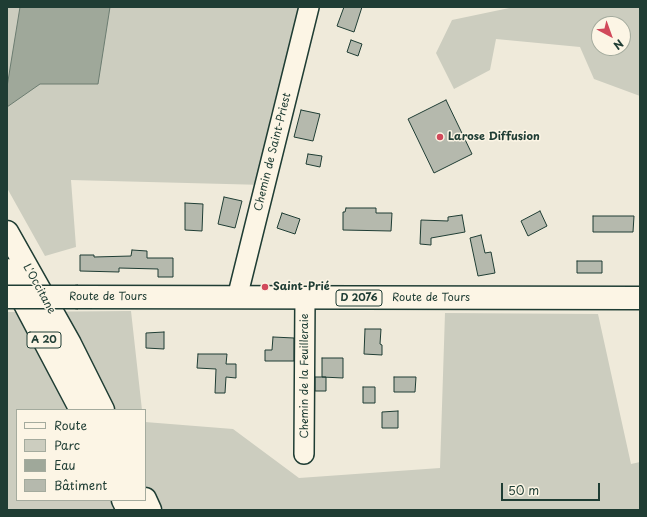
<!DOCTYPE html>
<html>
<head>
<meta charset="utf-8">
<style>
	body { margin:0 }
	#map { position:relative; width:647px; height:517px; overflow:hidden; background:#efeada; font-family:"Playpen Sans",sans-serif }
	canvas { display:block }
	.frame { position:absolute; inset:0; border:8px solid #1f3d34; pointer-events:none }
	.legend { position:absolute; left:16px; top:409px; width:130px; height:92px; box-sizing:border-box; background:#fcf5e5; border:1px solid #a4ab9e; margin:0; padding:5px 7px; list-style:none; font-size:12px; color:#1f3d34 }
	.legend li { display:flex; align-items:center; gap:8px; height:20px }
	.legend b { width:20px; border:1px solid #a4ab9e }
	.north { position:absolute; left:591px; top:16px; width:40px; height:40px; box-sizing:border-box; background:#fcf5e5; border:1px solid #a4ab9e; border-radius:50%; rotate:139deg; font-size:11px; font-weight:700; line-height:16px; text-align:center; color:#1f3d34 }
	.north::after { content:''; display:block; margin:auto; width:14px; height:18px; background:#d1495b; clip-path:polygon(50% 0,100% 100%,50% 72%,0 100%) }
	.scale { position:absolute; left:501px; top:483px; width:99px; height:18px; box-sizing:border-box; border:2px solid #1f3d34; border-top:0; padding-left:5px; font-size:12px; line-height:14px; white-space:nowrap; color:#1f3d34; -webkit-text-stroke:3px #fcf5e5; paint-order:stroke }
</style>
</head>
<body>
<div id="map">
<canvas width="647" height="517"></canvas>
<div class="frame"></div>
<ul class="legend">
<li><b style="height:5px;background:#fcf5e5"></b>Route</li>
<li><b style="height:11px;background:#cccdbf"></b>Parc</li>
<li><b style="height:11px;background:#9fa89a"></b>Eau</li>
<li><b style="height:11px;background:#b5b9ad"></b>Bâtiment</li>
</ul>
<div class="north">N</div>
<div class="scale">50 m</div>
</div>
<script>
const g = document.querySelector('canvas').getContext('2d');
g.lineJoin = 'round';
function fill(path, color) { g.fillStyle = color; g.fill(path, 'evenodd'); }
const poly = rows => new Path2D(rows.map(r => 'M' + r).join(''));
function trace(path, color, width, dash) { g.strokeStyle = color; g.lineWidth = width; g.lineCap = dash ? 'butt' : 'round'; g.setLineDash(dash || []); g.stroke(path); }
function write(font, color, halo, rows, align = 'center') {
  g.font = font + ' "Playpen Sans",sans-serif'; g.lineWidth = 3; g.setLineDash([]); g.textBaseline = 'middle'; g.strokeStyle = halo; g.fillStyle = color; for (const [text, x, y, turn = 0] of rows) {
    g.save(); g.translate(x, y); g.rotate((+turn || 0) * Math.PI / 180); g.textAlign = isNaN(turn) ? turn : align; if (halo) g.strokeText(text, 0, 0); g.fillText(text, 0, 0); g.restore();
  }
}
const green = poly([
	[7,7,305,7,270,117,265,185,71,180,76,247,45,256,7,188],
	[514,7,640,7,640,96,594,79,580,47,496,39,490,70,454,89,436,53,452,20],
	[599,24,623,24,623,48,599,48],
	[131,311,142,410,17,410,17,500,145,500,145,422,233,429,299,478,440,468,445,313,598,314,631,464,640,462,640,510,7,510,7,312]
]);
const water = poly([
	[20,7,110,7,98,84,40,84,7,107,7,87,20,7]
]);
const building = poly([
	[344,7,362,7,354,32,337,26,344,7],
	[351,40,362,44,358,56,347,52,351,40],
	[446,100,472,154,434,173,408,119,446,100],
	[301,110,320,114,313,141,294,137,301,110],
	[308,154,322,156,320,167,306,164,308,154],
	[224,197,242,201,235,228,218,224,224,197],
	[185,203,203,204,202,231,185,230,185,203],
	[346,208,376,208,376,213,392,213,391,231,343,230,343,212,345,212,346,208],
	[540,211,547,226,528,236,521,221,540,211],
	[282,213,300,219,295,234,277,228,282,213],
	[462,215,465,232,431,238,431,245,420,244,421,220,448,221,448,217,462,215],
	[593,216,634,216,633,232,593,232,593,216],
	[481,235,485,253,491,252,495,273,478,276,470,238,481,235],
	[132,250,147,251,147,258,173,258,173,277,158,277,158,269,119,268,119,272,80,271,80,255,94,255,94,257,131,256,132,250],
	[577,261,602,261,602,273,577,273,577,261],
	[365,329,381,329,380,344,382,345,382,355,364,354,365,329],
	[164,332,164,349,146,348,146,333,164,332],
	[273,337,294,338,294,361,265,361,265,350,272,350,273,337],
	[198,354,227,354,226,364,236,364,236,378,226,377,225,393,215,393,216,369,197,368,198,354],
	[322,358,343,358,343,378,322,377,322,358],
	[315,377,326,377,326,391,315,391,315,377],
	[394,377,416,377,415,392,394,392,394,377],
	[363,387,375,387,375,403,363,403,363,387],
	[398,411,398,428,382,428,382,412,398,411]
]);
const minor = poly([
	[237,298,309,7],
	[304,454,305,298]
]);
const major = poly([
	[78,297,640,298]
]);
const highway = poly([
	[7,232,70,344,103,410],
	[7,270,81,410],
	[145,499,150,510],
	[123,500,128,510]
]);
const majorBridge = poly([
	[7,297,78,297]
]);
const markers = [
	[440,137,4,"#d1495b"],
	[265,287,4,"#d1495b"]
];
const shields = [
	[359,298,46],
	[44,340,34]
];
const shieldNames = [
	["D 2076",359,298],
	["A 20",44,340]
];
const poiNames = [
	["Larose Diffusion",448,137],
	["Saint-Prié",273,287]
];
const streetNames = [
	["Chemin de Saint-Priest",273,152,-76],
	["L'Occitane",39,289,61],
	["Route de Tours",108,297],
	["Route de Tours",431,298],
	["Chemin de la Feuilleraie",305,376,-90]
];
fill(green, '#cccdbf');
fill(water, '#9fa89a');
trace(water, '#6c7d71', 1);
fill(building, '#b5b9ad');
trace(building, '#1f3d34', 1);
trace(minor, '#1f3d34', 22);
trace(major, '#1f3d34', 25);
trace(highway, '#1f3d34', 25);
trace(minor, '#fcf5e5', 19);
trace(major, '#fcf5e5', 22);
trace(highway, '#fcf5e5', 22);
trace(majorBridge, '#1f3d34', 25, []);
trace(majorBridge, '#fcf5e5', 22);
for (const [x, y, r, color] of markers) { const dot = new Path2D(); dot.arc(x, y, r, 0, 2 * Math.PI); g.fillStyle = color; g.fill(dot); trace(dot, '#fcf5e5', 1.5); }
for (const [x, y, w] of shields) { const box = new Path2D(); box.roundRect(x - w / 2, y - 8, w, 16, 3); g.fillStyle = '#fcf5e5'; g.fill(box); trace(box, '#1f3d34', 1); }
write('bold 10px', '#1f3d34', null, shieldNames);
write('bold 11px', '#1f3d34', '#fcf5e5', poiNames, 'left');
write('11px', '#1f3d34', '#fcf5e5', streetNames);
</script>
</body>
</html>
